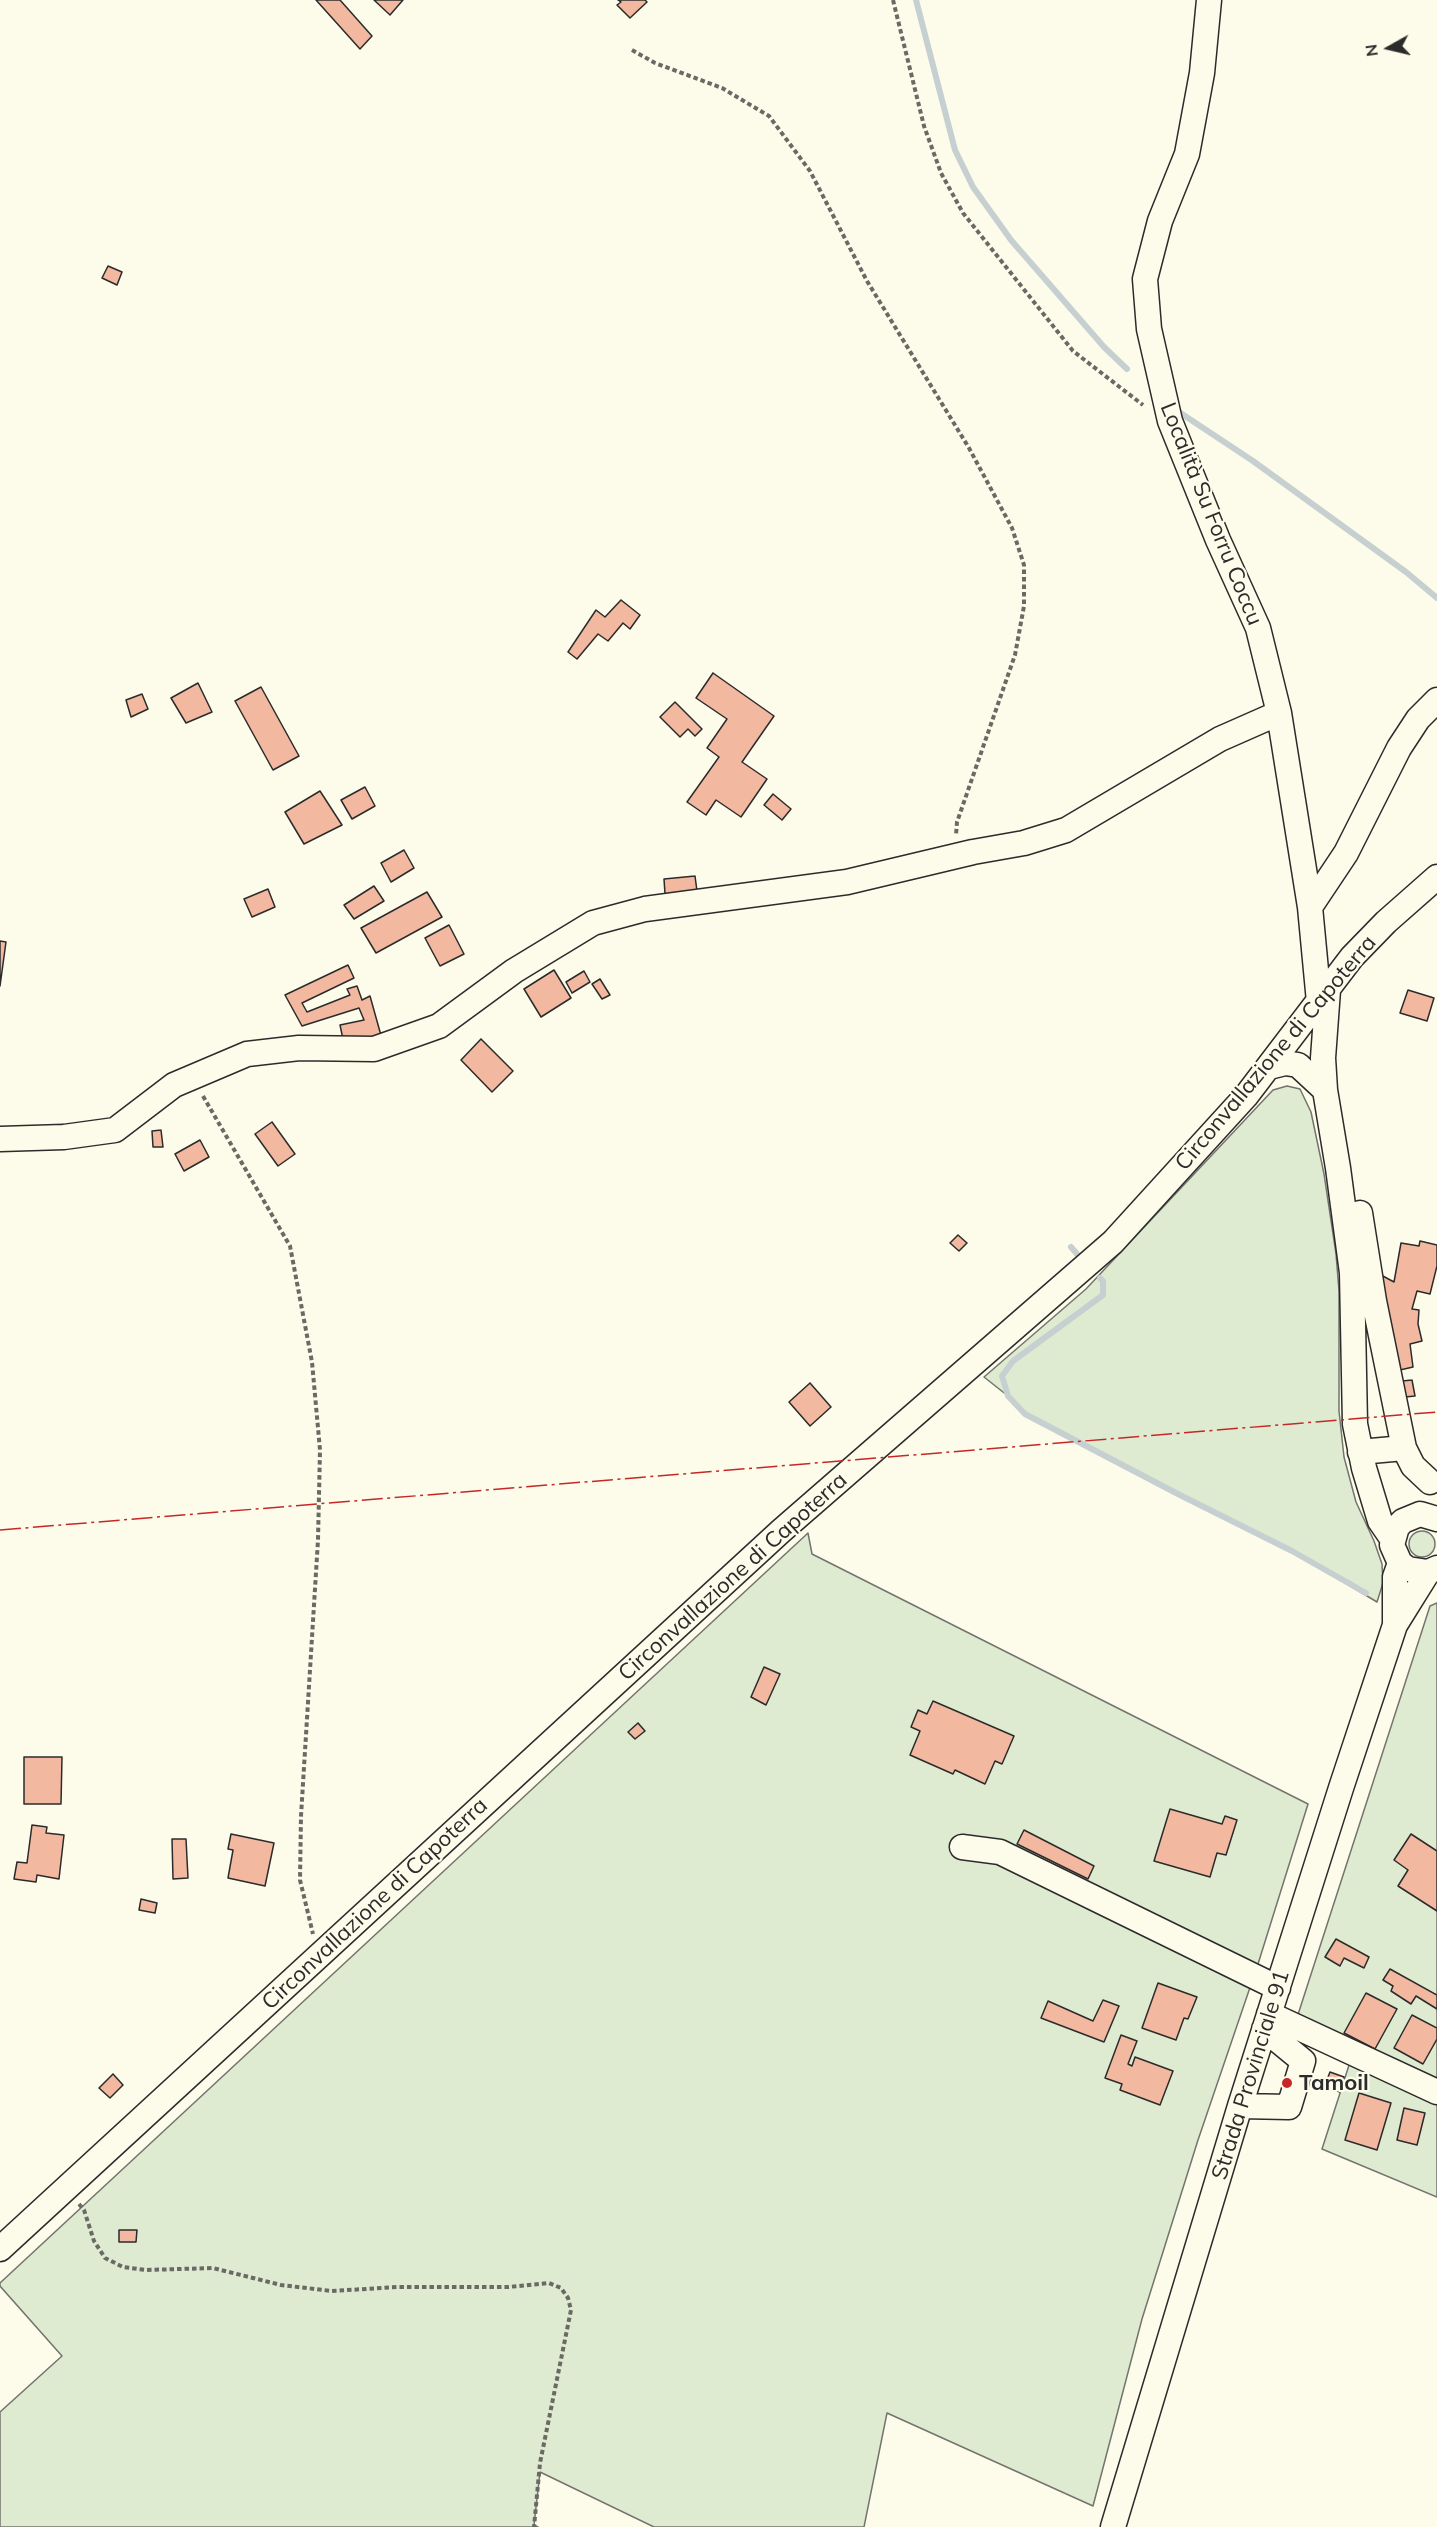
<!DOCTYPE html>
<html>
<head>
<meta charset="utf-8">
<style>
	body { margin:0 }
	#map { position:relative; width:1437px; height:2527px; overflow:hidden; background:#fdfbea; font-family:Mulish,sans-serif }
	canvas { display:block }
	.north { position:absolute; left:1359px; top:18px; width:60px; height:60px; -webkit-text-stroke:4px #fdfbea; paint-order:stroke; rotate:262deg; font-size:16px; font-weight:700; line-height:24px; text-align:center; color:#2b2b2b }
	.north::after { content:''; display:block; margin:auto; width:21px; height:27px; background:#2b2b2b; clip-path:polygon(50% 0,100% 100%,50% 72%,0 100%) }
</style>
</head>
<body>
<div id="map">
<canvas width="1437" height="2527"></canvas>
<div class="north">N</div>
</div>
<script>
const g = document.querySelector('canvas').getContext('2d');
g.lineJoin = 'round';
function fill(path, color) { g.fillStyle = color; g.fill(path, 'evenodd'); }
const poly = rows => new Path2D(rows.map(r => 'M' + r).join(''));
function trace(path, color, width, dash) { g.strokeStyle = color; g.lineWidth = width; g.lineCap = dash ? 'butt' : 'round'; g.setLineDash(dash || []); g.stroke(path); }
function write(font, color, halo, rows, align = 'center') {
  g.font = font + ' Mulish,sans-serif'; g.lineWidth = 4.5; g.setLineDash([]); g.textBaseline = 'middle'; g.strokeStyle = halo; g.fillStyle = color; for (const [text, x, y, turn = 0] of rows) {
    g.save(); g.translate(x, y); g.rotate((+turn || 0) * Math.PI / 180); g.textAlign = isNaN(turn) ? turn : align; if (halo) g.strokeText(text, 0, 0); g.fillText(text, 0, 0); g.restore();
  }
}
const green = poly([
	[1287,1086,1300,1089,1311,1112,1324,1174,1336,1254,1339,1291,1339,1411,1344,1457,1356,1502,1374,1541,1382,1564,1383,1583,1377,1602,1292,1551,1178,1494,1025,1414,1008,1396,984,1377,1086,1289,1273,1090,1287,1086],
	'1409 1544a13 13 0 1 1 26 0a13 13 0 1 1-26 0Z',
	[808,1533,812,1554,1308,1804,1258,1964,1198,2140,1142,2319,1093,2506,887,2413,864,2527,654,2527,540,2472,534,2525,538,2527,0,2527,0,2412,62,2356,0,2286,0,2283,808,1533],
	[1437,1603,1437,2197,1322,2149,1351,2059,1293,2030,1430,1606,1437,1603]
]);
const stream = poly([
	[916,0,955,150,973,187,1011,240,1104,347,1127,369],
	[1179,412,1253,461,1406,572,1437,598],
	[1071,1247,1077,1254],
	[1100,1278,1103,1281,1103,1295,1013,1361,1002,1376,1008,1396,1025,1414,1178,1494,1292,1551,1366,1593]
]);
const building = poly([
	[316,0,340,0,372,36,360,49,316,0],
	[374,0,403,0,390,15,374,0],
	[618,0,645,0,647,2,630,18,617,5,621,2,618,0],
	[108,266,122,272,117,285,102,278,108,266],
	[621,600,640,615,630,629,623,623,608,641,598,634,577,659,568,652,596,610,605,617,621,600],
	[713,673,774,716,742,762,767,779,741,817,716,800,706,815,687,802,719,757,707,748,727,719,696,698,713,673],
	[198,683,212,712,186,723,171,698,198,683],
	[261,687,299,756,273,770,235,701,261,687],
	[142,694,148,709,131,717,126,700,142,694],
	[675,702,702,729,695,736,688,729,680,737,660,717,675,702],
	[365,787,375,806,352,819,341,800,365,787],
	[320,791,342,825,304,844,285,812,320,791],
	[773,794,791,809,782,820,764,805,773,794],
	[404,850,414,868,391,882,381,863,404,850],
	[695,876,697,891,665,894,664,879,695,876],
	[374,886,384,901,354,919,344,905,374,886],
	[268,889,275,907,252,917,244,899,268,889],
	[427,892,442,917,376,953,361,928,427,892],
	[449,925,464,954,440,966,425,938,449,925],
	[0,941,6,942,0,986,0,941],
	[348,965,354,978,302,1003,307,1012,350,995,347,989,357,986,362,1000,370,996,382,1039,344,1044,340,1025,364,1020,359,1008,302,1026,285,995,348,965],
	[554,970,571,998,541,1017,524,989,554,970],
	[584,971,590,982,572,993,566,982,584,971],
	[600,979,610,995,602,999,592,984,600,979],
	[1408,990,1434,998,1427,1021,1400,1013,1408,990],
	[481,1039,513,1071,492,1092,461,1060,481,1039],
	[272,1122,295,1154,278,1166,255,1134,272,1122],
	[161,1130,163,1147,153,1147,152,1131,161,1130],
	[200,1140,209,1157,184,1171,175,1154,200,1140],
	[958,1235,967,1243,959,1251,950,1243,958,1235],
	[1420,1241,1437,1245,1437,1266,1430,1294,1417,1291,1412,1309,1419,1310,1418,1324,1422,1341,1410,1344,1413,1367,1400,1370,1381,1275,1394,1282,1401,1243,1419,1246,1420,1241],
	[1412,1380,1415,1396,1405,1397,1402,1381,1412,1380],
	[810,1383,831,1407,810,1426,789,1402,810,1383],
	[764,1667,780,1674,766,1705,751,1697,764,1667],
	[933,1701,1014,1736,1002,1764,995,1761,985,1784,955,1770,953,1774,910,1755,920,1731,911,1727,918,1710,927,1714,933,1701],
	[638,1723,645,1731,635,1739,628,1732,638,1723],
	[24,1757,62,1757,61,1804,24,1804,24,1757],
	[1170,1809,1222,1824,1225,1816,1237,1820,1226,1855,1217,1853,1210,1877,1154,1861,1170,1809],
	[32,1825,47,1827,46,1833,64,1835,59,1879,37,1875,36,1882,14,1879,17,1862,27,1863,32,1825],
	[1024,1830,1094,1866,1088,1879,1017,1844,1024,1830],
	[231,1834,274,1843,265,1886,228,1878,233,1850,228,1849,231,1834],
	[1411,1834,1437,1851,1437,1911,1398,1886,1408,1870,1394,1860,1411,1834],
	[172,1839,186,1839,188,1878,173,1879,172,1839],
	[141,1899,157,1903,155,1913,139,1910,141,1899],
	[1336,1939,1369,1957,1364,1968,1344,1958,1340,1966,1325,1957,1336,1939],
	[1390,1969,1437,1995,1437,2009,1416,1996,1411,2004,1391,1991,1393,1986,1383,1980,1390,1969],
	[1158,1983,1197,1997,1188,2019,1184,2018,1176,2040,1142,2028,1158,1983],
	[1366,1993,1397,2009,1375,2049,1344,2033,1366,1993],
	[1103,2000,1119,2006,1104,2042,1041,2018,1048,2001,1093,2021,1103,2000],
	[1412,2015,1437,2028,1437,2039,1423,2064,1394,2048,1412,2015],
	[1121,2035,1137,2041,1128,2064,1132,2066,1135,2057,1173,2071,1160,2105,1120,2090,1122,2084,1105,2078,1121,2035],
	[1330,2072,1344,2077,1340,2092,1324,2087,1330,2072],
	[113,2074,123,2085,110,2098,99,2088,113,2074],
	[1359,2093,1391,2103,1377,2150,1345,2140,1359,2093],
	[1404,2108,1425,2113,1417,2145,1397,2140,1404,2108],
	[119,2230,137,2230,136,2242,119,2242,119,2230]
]);
const path = poly([
	[893,0,924,126,941,173,963,213,1073,351,1143,405],
	[632,50,655,63,722,88,769,116,810,171,867,281,969,448,1012,528,1024,565,1024,606,1015,655,957,822,956,835],
	[203,1096,290,1246,312,1362,320,1450,318,1540,301,1816,300,1880,313,1934],
	[79,2204,84,2210,94,2241,105,2258,123,2267,146,2270,213,2268,281,2285,332,2291,398,2287,508,2287,549,2283,561,2288,568,2298,571,2310,540,2463,534,2527]
]);
const minor = poly([
	[1209,0,1202,73,1187,154,1160,221,1145,279,1149,329,1170,421,1218,540,1258,628,1279,713,1310,907,1319,1002],
	[1310,907,1346,853,1399,748,1418,719,1437,700],
	[1328,990,1323,1058,1325,1090,1338,1168,1352,1273,1355,1424,1364,1468,1380,1521,1393,1540],
	[1269,1067,1285,1063,1298,1065,1325,1090],
	[0,1139,64,1137,115,1130,174,1085,247,1054,299,1048,374,1049,439,1026,514,971,593,923,645,909,847,882,973,852,1024,843,1066,830,1220,739,1279,713],
	[1360,1213,1374,1301,1404,1448,1413,1466,1430,1482],
	[1360,1452,1404,1448],
	[1437,1519,1420,1514,1403,1521,1397,1527,1392,1545,1400,1563,1408,1569,1428,1572,1437,1568],
	[1395,1625,1395,1577,1400,1563],
	[962,1847,1000,1852,1278,1988],
	[1269,2014,1437,2092],
	[1240,2106,1289,2107,1303,2061,1264,2029],
	[0,2249,781,1531,1113,1242,1246,1096,1352,957,1386,922,1437,877],
	[1113,2527,1240,2106,1341,1788,1395,1625,1428,1572]
]);
const power = poly([
	[0,1530,1437,1412]
]);
const markers = [
	[1287,2083,6,"#c62828"]
];
const streetNames = [
	["Località Su Forru Coccu",1211,514,68],
	["Circonvallazione di Capoterra",1276,1053,-50],
	["Circonvallazione di Capoterra",733,1577,-42],
	["Circonvallazione di Capoterra",375,1904,-43],
	["Strada Provinciale 91",1251,2075,-73]
];
const poiNames = [
	["Tamoil",1299,2083]
];
fill(green, '#deebd1');
trace(green, '#74746e', 1.5);
trace(stream, '#c7d0d0', 6);
fill(building, '#f2b8a0');
trace(building, '#2b2b2b', 1.5);
trace(minor, '#2b2b2b', 27);
trace(path, '#6a6964', 4, [4.5, 3]);
trace(minor, '#fdfbea', 24);
trace(power, '#c62828', 1.5, [21, 4.5, 3, 4.5]);
for (const [x, y, r, color] of markers) { const dot = new Path2D(); dot.arc(x, y, r, 0, 2 * Math.PI); g.fillStyle = color; g.fill(dot); trace(dot, '#fdfbea', 2); }
write('22px', '#2b2b2b', '#fdfbea', streetNames);
write('bold 22px', '#2b2b2b', '#fdfbea', poiNames, 'left');
</script>
</body>
</html>
